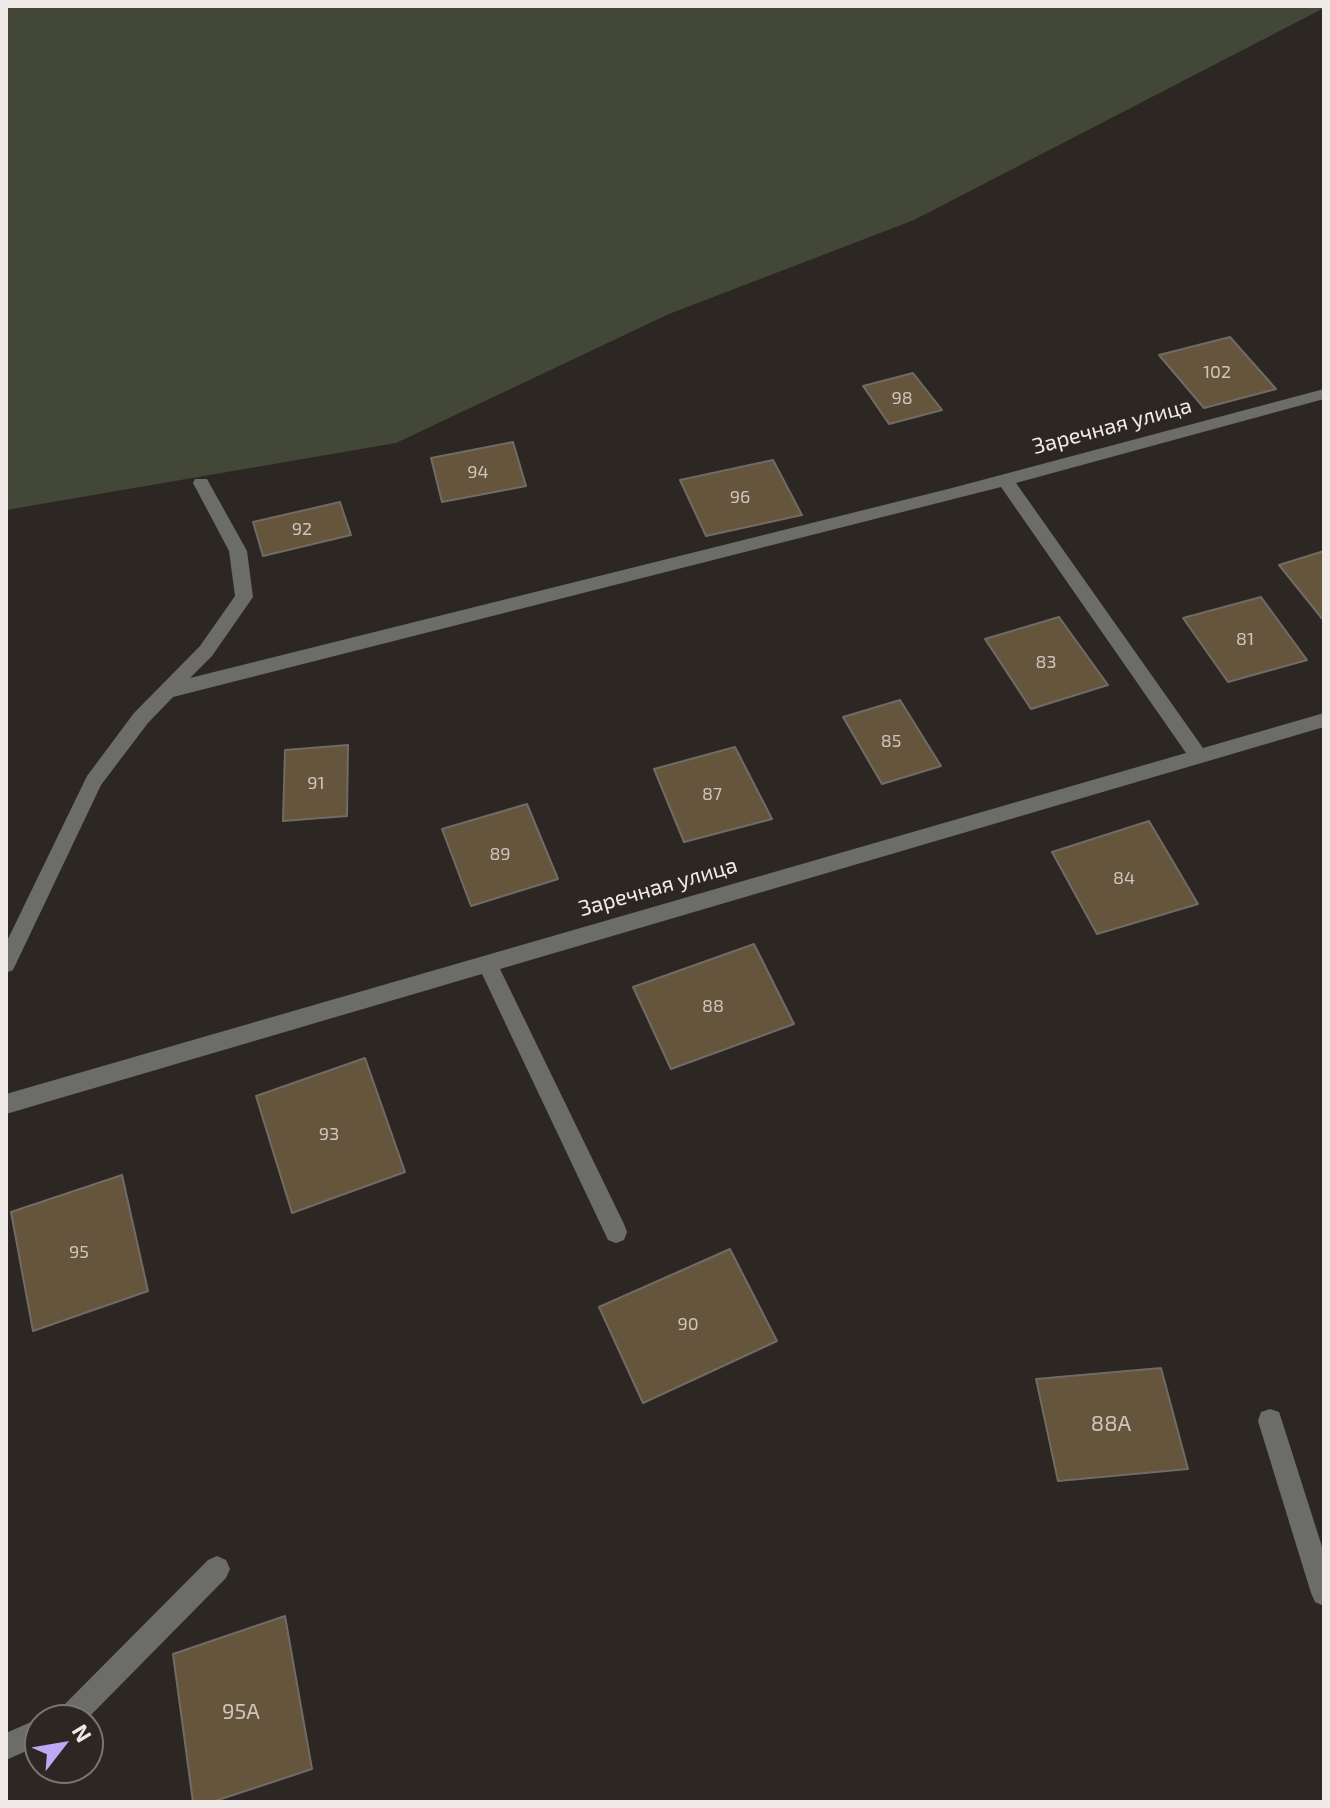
<!DOCTYPE html>
<html>
<head>
<meta charset="utf-8">
<style>
	body { margin:0 }
	#map { position:relative; width:1330px; height:1808px; overflow:hidden; background:#2d2723; font-family:"Exo 2",sans-serif }
	canvas { display:block }
	.frame { position:absolute; inset:0; border:8px solid #f0ebe8; pointer-events:none }
	.north { position:absolute; left:24px; top:1704px; width:80px; height:80px; box-sizing:border-box; background:#2d2723; border:2px solid #7b7572; border-radius:50%; rotate:59deg; font-size:22px; font-weight:700; line-height:32px; text-align:center; color:#f0ebe8 }
	.north::after { content:''; display:block; margin:auto; width:28px; height:36px; background:#bda9f5; clip-path:polygon(50% 0,100% 100%,50% 72%,0 100%) }
</style>
</head>
<body>
<div id="map">
<canvas width="1330" height="1808"></canvas>
<div class="frame"></div>
<div class="north">N</div>
</div>
<script>
const g = document.querySelector('canvas').getContext('2d');
g.lineJoin = 'round';
function fill(path, color) { g.fillStyle = color; g.fill(path, 'evenodd'); }
const poly = rows => new Path2D(rows.map(r => 'M' + r).join(''));
function trace(path, color, width, dash) { g.strokeStyle = color; g.lineWidth = width; g.lineCap = dash ? 'butt' : 'round'; g.setLineDash(dash || []); g.stroke(path); }
function write(font, color, halo, rows, align = 'center') {
  g.font = font + ' "Exo 2",sans-serif'; g.lineWidth = 6; g.setLineDash([]); g.textBaseline = 'middle'; g.strokeStyle = halo; g.fillStyle = color; for (const [text, x, y, turn = 0] of rows) {
    g.save(); g.translate(x, y); g.rotate((+turn || 0) * Math.PI / 180); g.textAlign = isNaN(turn) ? turn : align; if (halo) g.strokeText(text, 0, 0); g.fillText(text, 0, 0); g.restore();
  }
}
const green = poly([
	[6,6,1324,6,1324,8,914,220,669,314,396,443,6,510]
]);
const building = poly([
	[1230,337,1276,389,1204,408,1159,355,1230,337],
	[913,373,942,410,889,424,863,386,913,373],
	[513,442,526,486,442,502,431,458,513,442],
	[773,460,802,515,706,536,680,480,773,460],
	[340,502,351,535,263,556,253,522,340,502],
	[1324,551,1324,621,1279,565,1324,551],
	[1261,597,1307,660,1228,682,1183,618,1261,597],
	[1059,617,1108,685,1031,709,985,639,1059,617],
	[900,700,941,766,882,784,843,717,900,700],
	[348,745,347,816,283,821,285,750,348,745],
	[735,747,772,819,684,842,654,769,735,747],
	[527,804,558,879,471,906,442,829,527,804],
	[1149,821,1198,904,1097,934,1052,852,1149,821],
	[754,944,794,1024,671,1069,633,987,754,944],
	[365,1058,405,1172,292,1213,256,1096,365,1058],
	[122,1175,148,1291,33,1331,11,1212,122,1175],
	[730,1249,777,1341,643,1403,599,1307,730,1249],
	[1161,1368,1188,1469,1058,1481,1036,1379,1161,1368],
	[285,1616,312,1769,212,1802,193,1802,173,1654,285,1616]
]);
const minor = poly([
	[1324,389,1324,399,1016,483,1203,748,1324,713,1324,727,500,969,624,1224,627,1232,624,1240,616,1243,608,1240,482,974,6,1114,6,1094,1186,753,1001,487,173,697,148,723,101,785,13,970,6,973,6,943,87,776,134,713,200,646,235,596,229,551,193,483,195,479,207,479,247,551,253,597,212,656,190,678,952,488,1324,389],
	[1270,1409,1279,1412,1282,1421,1324,1553,1324,1606,1315,1602,1311,1593,1258,1421,1261,1412,1270,1409],
	[217,1556,226,1560,230,1569,226,1578,86,1720,50,1720,54,1711,62,1707,208,1560,217,1556],
	[40,1718,46,1720,40,1720,40,1745,6,1760,6,1733,40,1718]
]);
const numberNames = [
	["102",1217,372],
	["98",902,398],
	["94",478,472],
	["96",740,497],
	["92",302,529],
	["81",1245,639],
	["83",1046,662],
	["85",891,741],
	["91",316,783],
	["87",712,794],
	["89",500,854],
	["84",1124,878],
	["88",713,1006],
	["93",329,1134],
	["95",79,1252],
	["90",688,1324]
];
const streetNames = [
	["Заречная улица",1112,426,-15],
	["Заречная улица",658,887,-16]
];
const nearNumbernames = [
	["88А",1111,1424],
	["95А",241,1712]
];
fill(green, '#434737');
fill(building, '#66553d');
trace(building, '#706b65', 2);
fill(minor, '#6c6d69');
write('18px', '#cec6bd', null, numberNames);
write('22px', '#f0ebe8', '#2d2723', streetNames);
write('22px', '#cec6bd', null, nearNumbernames);
</script>
</body>
</html>
